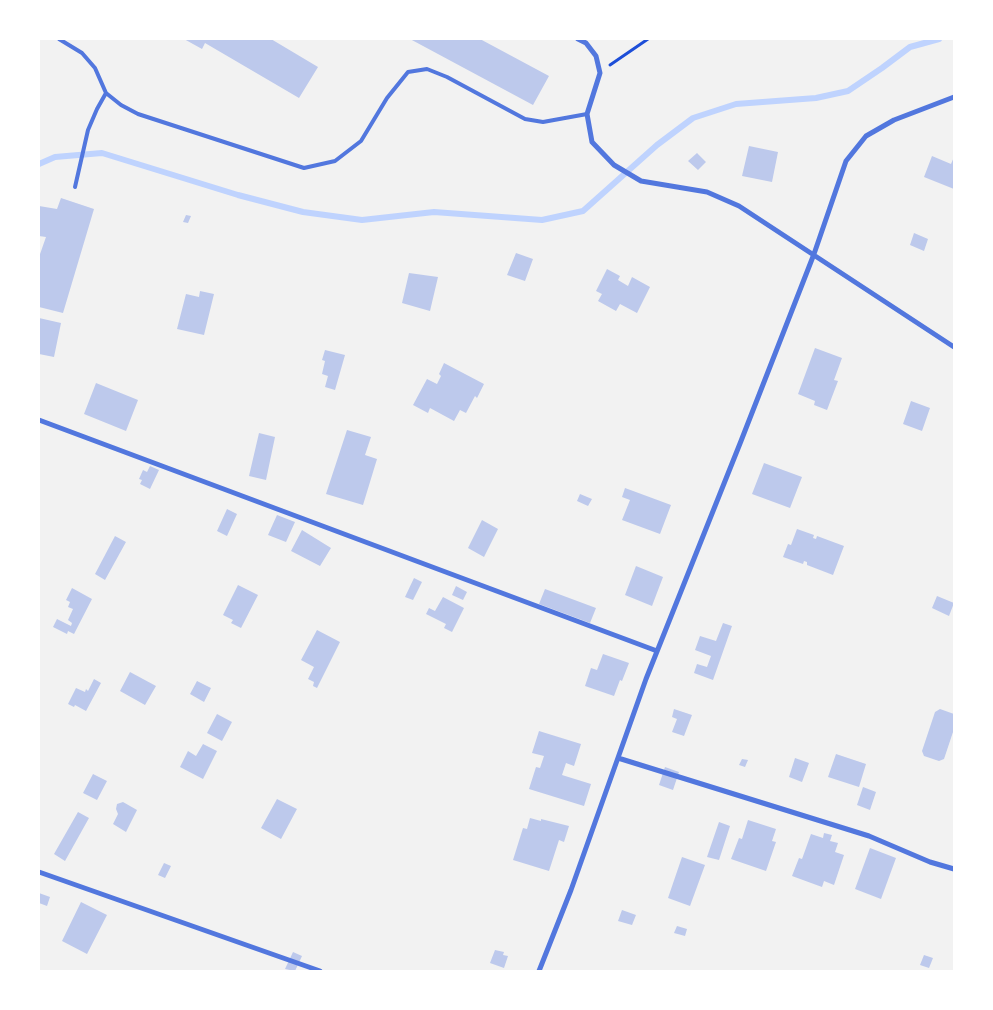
<!DOCTYPE html>
<html>
<head>
<meta charset="utf-8">
<style>
	body { margin:0 }
	#map { position:relative; width:993px; height:1010px; overflow:hidden; background:#f2f2f2; font-family:"Alegreya Sans",sans-serif }
	canvas { display:block }
	.frame { position:absolute; inset:0; border:40px solid #fff; pointer-events:none }
</style>
</head>
<body>
<div id="map">
<canvas width="993" height="1010"></canvas>
<div class="frame"></div>
</div>
<script>
const g = document.querySelector('canvas').getContext('2d');
g.lineJoin = 'round';
const poly = rows => new Path2D(rows.map(r => 'M' + r).join(''));
function trace(path, color, width, dash) { g.strokeStyle = color; g.lineWidth = width; g.lineCap = dash ? 'butt' : 'round'; g.setLineDash(dash || []); g.stroke(path); }
function fill(path, color) { g.fillStyle = color; g.fill(path, 'evenodd'); }
const stream = poly([
	[39,164,55,157,102,153,238,195,303,212,362,220,434,212,542,220,583,211,657,145,693,118,736,104,816,98,848,91,882,68,910,47,939,39]
]);
const building = poly([
	[184,39,271,39,318,67,299,98,205,43,202,49],
	[410,39,480,39,549,76,533,105],
	[749,146,778,152,772,182,742,176],
	[697,153,706,162,698,170,688,161],
	[932,156,951,164,954,157,954,189,924,177],
	[61,198,94,209,63,313,39,307,39,257,46,237,39,236,39,206,57,209],
	[186,215,191,216,188,223,183,222],
	[914,233,928,239,924,251,910,245],
	[516,253,533,259,525,281,507,275],
	[607,269,620,276,618,280,628,286,632,277,650,287,637,313,620,304,616,311,598,301,602,294,596,291],
	[409,273,438,277,430,311,402,303],
	[200,291,214,294,204,335,177,329,186,294,199,297],
	[39,318,61,323,54,357,39,354],
	[815,348,842,358,834,380,838,381,827,410,814,405,815,401,798,394],
	[325,350,345,355,335,390,325,387,328,376,322,374,325,361,322,360],
	[444,363,484,384,477,398,475,396,466,413,460,410,454,421,430,408,428,413,413,405,427,379,437,384,441,376,439,374],
	[96,383,138,400,126,431,84,414],
	[911,401,930,408,922,431,903,424],
	[347,430,371,437,365,455,377,459,363,505,326,494],
	[259,433,275,437,266,480,249,476],
	[764,463,802,477,790,508,752,494],
	[150,466,159,470,150,489,140,484,142,480,139,479,143,470,147,472],
	[625,488,671,505,660,534,622,520,630,500,622,497],
	[580,494,592,499,588,506,577,501],
	[227,509,237,514,227,536,217,531],
	[277,515,295,522,286,542,268,535],
	[482,520,498,529,484,557,468,548],
	[797,529,814,535,813,538,816,539,817,536,844,546,833,575,807,565,807,562,804,561,803,564,783,557,788,544,791,545],
	[302,530,331,548,320,566,291,551],
	[115,536,126,542,105,580,95,574],
	[636,566,663,577,652,606,625,595],
	[414,578,422,582,413,600,405,597],
	[238,585,258,595,241,628,231,623,233,620,223,615],
	[456,586,467,592,463,600,452,595],
	[72,588,92,599,74,634,68,631,67,634,53,627,57,619,71,626,72,623,68,620,73,609,68,607,70,602,66,600],
	[545,589,596,608,590,623,539,604],
	[937,596,954,603,949,616,932,608],
	[443,597,464,608,452,632,444,628,446,624,426,614,429,608,435,611],
	[723,623,732,626,713,680,694,673,697,664,707,667,711,656,695,650,700,636,716,641],
	[317,630,340,642,317,688,313,686,314,682,308,679,314,667,301,660],
	[603,654,629,663,622,681,620,680,614,696,585,686,591,668,597,670],
	[130,672,156,686,145,705,120,691],
	[94,679,101,683,86,711,75,705,74,707,68,704,76,688,85,692,86,689,88,691],
	[197,681,211,688,204,702,190,694],
	[674,709,692,715,684,736,672,732,677,719,672,717],
	[940,709,954,714,954,729,944,759,939,761,924,756,922,751,935,712],
	[217,714,232,722,222,741,207,733],
	[539,731,581,744,574,766,566,763,562,775,591,784,584,806,529,789,536,767,540,768,544,756,532,753],
	[203,744,217,751,203,779,180,767,188,751,196,756],
	[836,754,866,764,859,787,828,777],
	[795,758,809,763,802,782,789,777],
	[742,759,748,760,745,767,739,765],
	[665,767,679,772,673,790,659,785],
	[93,774,107,781,97,800,83,793],
	[863,787,876,792,870,810,857,805],
	[277,799,297,809,281,839,261,828],
	[123,802,137,810,126,832,113,824,118,814,116,809,117,804],
	[78,812,89,818,65,861,54,854],
	[530,818,541,821,541,819,569,826,564,842,559,840,549,871,513,860,523,828,527,829],
	[748,820,776,829,772,841,776,842,766,871,731,859,739,838,742,839],
	[719,822,730,826,719,860,707,857],
	[824,833,832,835,830,841,838,843,835,852,844,855,834,885,824,881,822,887,792,876,799,858,802,859,811,834,823,838],
	[870,848,896,858,881,899,855,889],
	[682,857,705,865,690,906,668,898],
	[164,863,171,866,165,878,158,875],
	[39,893,50,897,47,906,39,903],
	[81,902,107,915,87,954,62,941],
	[622,910,636,915,632,925,618,921],
	[677,926,687,929,685,936,674,933],
	[495,950,504,952,503,955,508,956,504,968,490,963],
	[293,952,302,956,295,971,285,969],
	[924,955,933,958,929,968,920,965]
]);
const path = poly([
	[610,65,648,39]
]);
const service = poly([
	[59,39,82,53,95,68,106,93,121,105,138,114,304,168,335,161,361,141,387,98,408,72,427,69,447,77,525,119,543,122,587,114],
	[75,187,88,130,97,109,106,93]
]);
const minor = poly([
	[578,39,586,43,596,56,600,73,587,114,592,142,614,165,641,181,707,192,739,206,954,347],
	[39,420,657,651],
	[618,758,869,836,930,862,954,869],
	[39,872,320,971],
	[539,971,571,890,646,679,741,441,814,254,846,161,866,136,894,120,954,97]
]);
trace(stream, '#bfd3fe', 6);
fill(building, '#bdc9ec');
trace(path, '#1d4ed8', 3);
trace(service, '#5277de', 4);
trace(minor, '#5277de', 5);
</script>
</body>
</html>
